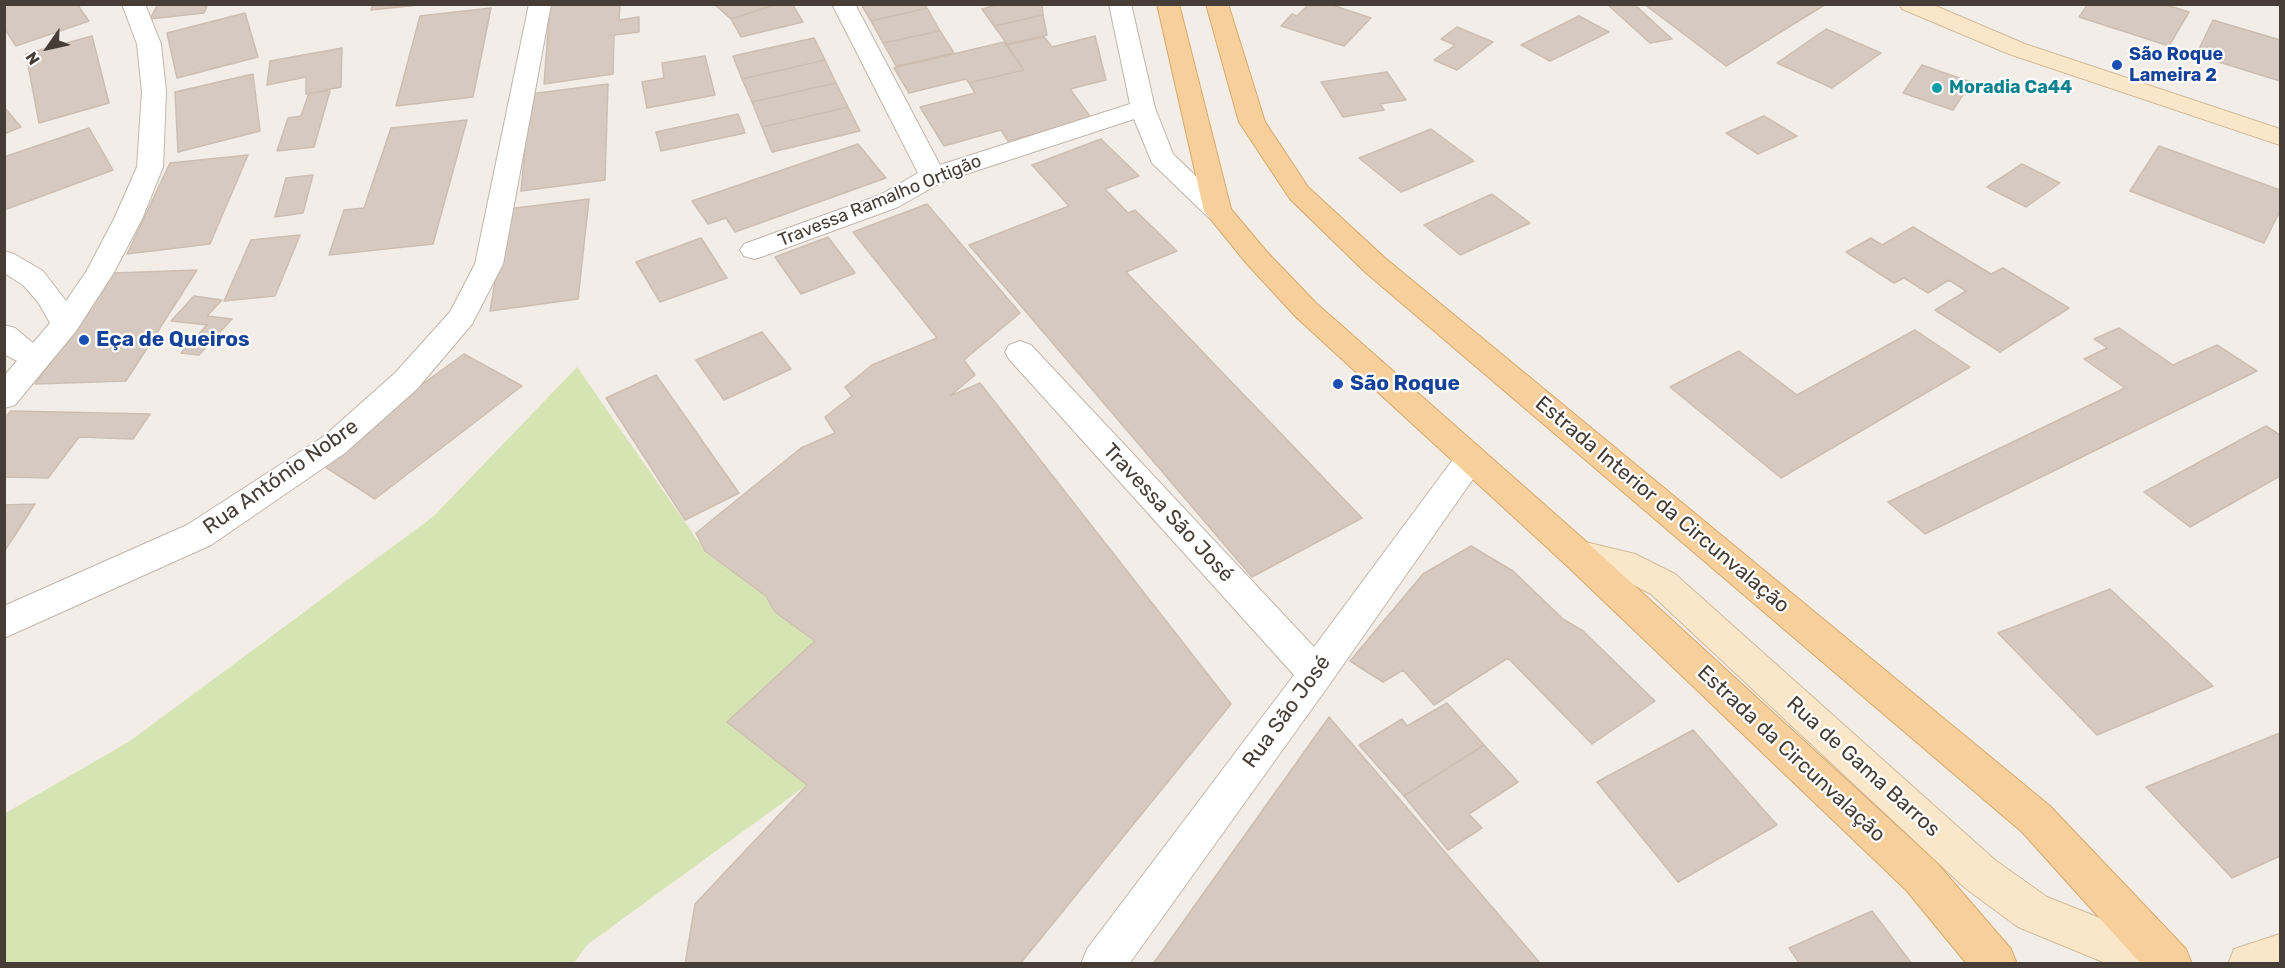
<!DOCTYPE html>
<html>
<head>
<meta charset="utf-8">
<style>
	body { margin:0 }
	#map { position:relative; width:2285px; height:968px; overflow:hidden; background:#f2ede7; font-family:Rubik,sans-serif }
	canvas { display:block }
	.frame { position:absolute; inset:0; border:6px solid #453d36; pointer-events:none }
	.north { position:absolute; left:18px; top:18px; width:60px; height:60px; -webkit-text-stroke:4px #fff; paint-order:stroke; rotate:236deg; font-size:16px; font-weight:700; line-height:24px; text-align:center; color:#453d36 }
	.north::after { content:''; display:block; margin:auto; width:21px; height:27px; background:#453d36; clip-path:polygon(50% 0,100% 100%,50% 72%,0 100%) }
</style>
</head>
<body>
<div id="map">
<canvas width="2285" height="968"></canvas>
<div class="frame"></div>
<div class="north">N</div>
</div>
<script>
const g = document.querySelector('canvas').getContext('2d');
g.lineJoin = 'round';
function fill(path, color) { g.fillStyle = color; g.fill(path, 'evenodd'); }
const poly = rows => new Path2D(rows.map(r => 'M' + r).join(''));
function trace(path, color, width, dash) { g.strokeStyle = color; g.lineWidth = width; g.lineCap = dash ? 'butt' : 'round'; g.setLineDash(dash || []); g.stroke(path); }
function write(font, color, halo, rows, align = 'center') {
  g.font = font + ' Rubik,sans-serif'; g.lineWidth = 4.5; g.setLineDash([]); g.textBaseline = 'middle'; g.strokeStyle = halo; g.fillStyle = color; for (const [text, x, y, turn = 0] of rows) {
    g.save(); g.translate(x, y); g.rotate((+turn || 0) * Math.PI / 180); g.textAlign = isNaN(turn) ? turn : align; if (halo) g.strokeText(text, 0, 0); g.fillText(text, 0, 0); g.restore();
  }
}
const green = poly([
	[577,367,705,551,766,596,775,612,815,641,727,722,807,785,588,944,574,963,5,963,4,814,130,741,434,516]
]);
const building = poly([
	[4,4,77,4,89,21,16,46,4,28,4,4],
	[158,4,208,4,204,13,150,19,158,4],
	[373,4,428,4,371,10,373,4],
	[550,4,620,4,619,20,639,17,639,32,614,35,613,74,544,84,550,4],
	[714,4,777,4,731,19,714,4],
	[777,4,792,4,803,22,741,37,731,19,777,4],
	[861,4,925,4,927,8,871,21,861,4],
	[1001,4,1042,4,1043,15,994,26,982,9,1001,4],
	[1309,4,1329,4,1371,18,1344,46,1281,26,1292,14,1297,16,1309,4],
	[1607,4,1634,4,1672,39,1650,43,1607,4],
	[1644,4,1826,4,1726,66,1644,4],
	[2088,4,2163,4,2189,12,2169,46,2079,17,2088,4],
	[491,8,473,97,396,106,420,16,491,8],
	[927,8,940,31,883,43,871,21,927,8],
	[245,13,258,57,177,78,167,33,245,13],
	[1043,15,1047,35,1007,44,994,26,1043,15],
	[1579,16,1609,32,1550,61,1521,45,1579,16],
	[2213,20,2280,40,2280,81,2196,55,2213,20],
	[1457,27,1493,42,1457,70,1434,60,1455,45,1441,39,1457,27],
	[1826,29,1881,53,1832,88,1777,63,1826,29],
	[940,31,954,53,896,66,883,43,940,31],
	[92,36,109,103,39,123,26,54,92,36],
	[1095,36,1106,80,1070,89,1092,119,1008,141,1001,130,944,146,920,107,975,93,969,83,1024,70,1007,45,1044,37,1052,47,1095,36],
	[814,38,825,60,742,79,733,56,814,38],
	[1004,42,1024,70,969,83,966,79,909,93,894,68,1004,42],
	[342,48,341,87,306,94,306,77,267,85,270,61,342,48],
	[705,56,715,95,647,108,642,82,664,78,662,63,705,56],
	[825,60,836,83,752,102,742,79,825,60],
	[1922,65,1971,82,1953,110,1903,93,1922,65],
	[1387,72,1406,100,1380,104,1384,110,1343,117,1321,82,1387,72],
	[253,74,260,131,178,152,175,92,253,74],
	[836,83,848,107,762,127,752,102,836,83],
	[608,84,605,180,521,191,530,94,608,84],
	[330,91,314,147,277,151,288,118,301,116,309,93,330,91],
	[4,107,21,127,4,134,4,107],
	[848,107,860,131,772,152,762,127,848,107],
	[738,114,745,133,661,151,656,132,738,114],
	[1764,116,1797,136,1758,154,1726,133,1764,116],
	[467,120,433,244,329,255,344,210,364,208,391,128,467,120],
	[89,128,113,170,4,210,4,157,89,128],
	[1431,129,1474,161,1401,192,1359,158,1431,129],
	[1101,139,1139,176,1105,189,1128,213,1135,210,1177,251,1126,272,1362,518,1252,577,969,245,1069,206,1032,165,1101,139],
	[858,144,886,178,735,232,726,218,708,224,692,201,858,144],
	[2159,146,2280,190,2280,211,2264,243,2130,191,2159,146],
	[248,155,210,244,127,254,170,163,248,155],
	[2022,164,2060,183,2026,207,1987,187,2022,164],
	[313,175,303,213,275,217,286,178,313,175],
	[1492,194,1530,223,1460,255,1424,225,1492,194],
	[589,199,578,299,490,311,507,209,589,199],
	[927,204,1020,313,964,360,975,375,950,396,980,383,1231,704,1020,964,685,964,695,904,807,785,727,722,815,641,775,612,766,596,705,551,696,533,801,448,835,433,825,417,852,396,845,387,872,365,937,338,853,232,927,204],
	[1913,227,1991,274,2003,268,2069,308,2000,352,1935,310,1966,291,1949,280,1928,293,1904,278,1894,283,1846,252,1871,238,1882,245,1913,227],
	[300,235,275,296,224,301,251,240,300,235],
	[828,237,855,273,801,294,775,257,828,237],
	[701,238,727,278,660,302,636,262,701,238],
	[197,270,126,381,35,384,114,273,197,270],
	[194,296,222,300,207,316,232,319,199,355,181,353,207,325,171,321,194,296],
	[2119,328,2173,365,2217,345,2257,371,1925,534,1888,502,2125,388,2084,359,2107,348,2094,339,2119,328],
	[1915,330,1970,367,1781,478,1670,387,1739,351,1797,395,1915,330],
	[762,332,791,369,724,400,696,360,762,332],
	[464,354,522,386,375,499,316,461,464,354],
	[656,375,739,493,685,520,606,398,656,375],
	[11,411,150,414,133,439,79,437,48,478,4,477,4,418,11,411],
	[2266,426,2280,435,2280,476,2190,527,2144,492,2266,426],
	[35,504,4,552,4,505,35,504],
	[1471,546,1513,571,1563,619,1583,631,1655,701,1592,744,1508,658,1434,705,1403,670,1383,682,1350,661,1423,574,1471,546],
	[2110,589,2213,686,2097,735,1998,633,2110,589],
	[1447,703,1484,745,1404,796,1359,745,1402,719,1407,726,1447,703],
	[1329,717,1541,964,1153,964,1329,717],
	[1693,730,1777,825,1678,882,1597,782,1693,730],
	[2280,733,2280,856,2232,878,2146,787,2280,733],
	[1484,745,1518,782,1469,814,1482,828,1448,850,1404,796,1484,745],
	[1872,911,1912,964,1800,964,1789,948,1872,911]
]);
const street = poly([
	[122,4,145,4,161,44,166,92,163,167,142,219,113,274,76,331,15,405,4,408,4,376,17,361,4,354,4,325,15,328,33,343,50,323,38,302,23,285,4,273,4,251,14,254,43,271,66,301,86,272,114,219,137,167,142,92,137,44,122,4],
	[529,4,551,4,503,264,472,324,417,389,345,453,211,545,4,638,4,606,187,525,323,437,395,373,450,312,475,264,529,4],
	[832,4,855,4,940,165,1130,104,1109,4,1131,4,1155,108,1173,154,1232,211,1228,217,1218,220,1208,217,1152,163,1134,119,942,182,898,207,764,256,754,259,744,256,740,250,744,244,880,195,918,173,832,4],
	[1020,341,1031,345,1314,647,1460,450,1471,447,1482,450,1487,459,1329,685,1129,964,1081,964,1087,949,1294,675,1009,359,1005,352,1009,345,1020,341]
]);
const secondary = poly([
	[1899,4,1931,4,2025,44,2280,129,2280,145,2009,54,1902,9,1899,4],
	[1577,540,1635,554,1675,574,1995,860,2047,897,2178,949,2184,964,2108,964,2018,927,1965,888,1651,594,1616,576,1565,564,1560,554,1565,544,1577,540],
	[2280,934,2280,964,2228,964,2234,949,2280,934]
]);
const primary = poly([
	[1157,4,1179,4,1231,209,1267,252,1316,303,1589,544,1936,862,2011,949,2017,964,1967,964,1906,890,1565,564,1296,317,1247,264,1204,211,1157,4],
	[1206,4,1228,4,1265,122,1308,187,1385,258,2050,806,2186,949,2192,964,2141,964,2022,832,1365,272,1290,199,1239,122,1206,4]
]);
const markers = [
	[2117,65,6,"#1a4fb4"],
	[1937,88,6,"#0f9aa8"],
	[84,340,6,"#1a4fb4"],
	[1338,384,6,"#1a4fb4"]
];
const farTransitnames = [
	["São Roque",2129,55],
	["Lameira 2",2129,76]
];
const farCulturenames = [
	["Moradia Ca44",1949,88]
];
const farStreetnames = [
	["Travessa Ramalho Ortigão",880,201,-22]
];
const transitNames = [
	["Eça de Queiros",96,340],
	["São Roque",1350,384]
];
const streetNames = [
	["Rua António Nobre",281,477,-35],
	["Estrada Interior da Circunvalação",1662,505,40],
	["Travessa São José",1168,513,47],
	["Rua São José",1287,712,-54],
	["Estrada da Circunvalação",1791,754,43],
	["Rua de Gama Barros",1863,767,42]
];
fill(green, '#d5e4b2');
fill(building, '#d6cac0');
trace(building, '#cdbeb1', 1.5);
trace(street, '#c0b6ad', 2);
trace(secondary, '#d2bb9c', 2);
trace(primary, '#dba96c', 2);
fill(street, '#fff');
fill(secondary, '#fae7c9');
fill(primary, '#f7cf9b');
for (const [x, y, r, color] of markers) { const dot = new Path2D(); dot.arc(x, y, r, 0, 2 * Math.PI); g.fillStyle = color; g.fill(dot); trace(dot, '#fff', 2); }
write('bold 18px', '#164399', '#fff', farTransitnames, 'left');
write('bold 18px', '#0d838f', '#fff', farCulturenames, 'left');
write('18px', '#453d36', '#fff', farStreetnames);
write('bold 21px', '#164399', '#fff', transitNames, 'left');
write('21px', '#453d36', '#fff', streetNames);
</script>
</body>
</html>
